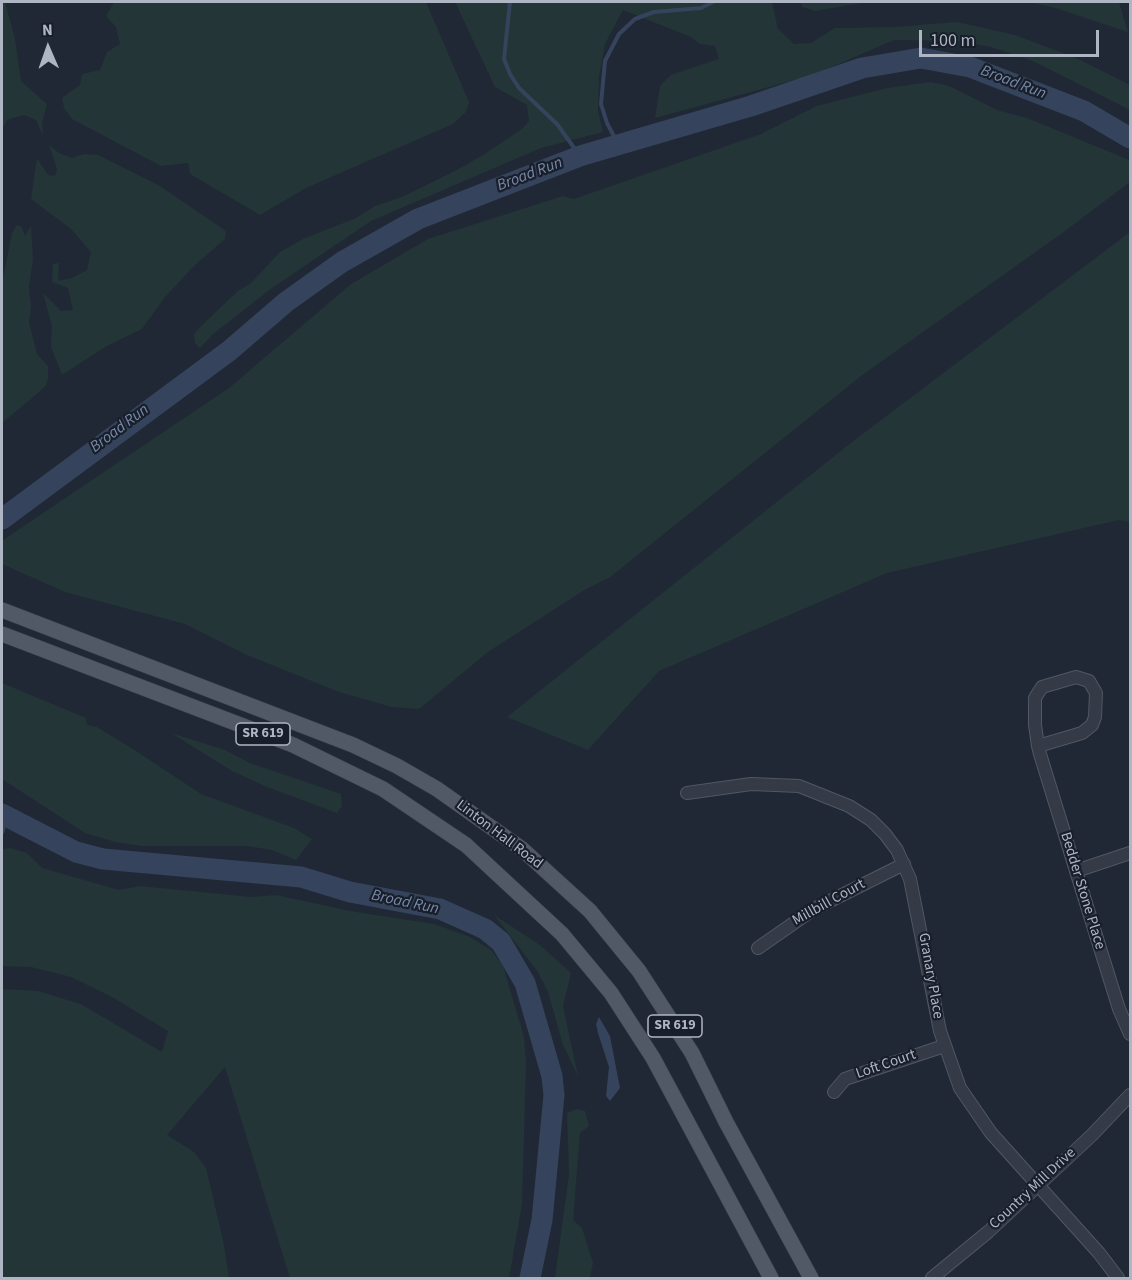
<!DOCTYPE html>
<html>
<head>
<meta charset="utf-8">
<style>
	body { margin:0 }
	#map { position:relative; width:1132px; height:1280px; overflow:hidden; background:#202835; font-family:"Source Sans 3",sans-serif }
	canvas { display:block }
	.frame { position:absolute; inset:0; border:3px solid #aeb5c3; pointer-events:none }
	.north { position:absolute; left:18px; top:18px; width:60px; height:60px; -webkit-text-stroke:4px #191f2a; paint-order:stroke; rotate:358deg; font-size:16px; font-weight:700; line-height:24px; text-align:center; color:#aeb5c3 }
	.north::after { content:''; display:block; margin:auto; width:21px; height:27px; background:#aeb5c3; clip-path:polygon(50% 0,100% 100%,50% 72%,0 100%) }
	.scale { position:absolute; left:919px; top:30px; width:180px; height:27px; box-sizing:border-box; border:3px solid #aeb5c3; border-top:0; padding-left:8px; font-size:18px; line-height:21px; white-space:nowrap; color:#aeb5c3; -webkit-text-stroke:4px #191f2a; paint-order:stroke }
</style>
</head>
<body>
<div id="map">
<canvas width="1132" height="1280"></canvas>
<div class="frame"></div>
<div class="north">N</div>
<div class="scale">100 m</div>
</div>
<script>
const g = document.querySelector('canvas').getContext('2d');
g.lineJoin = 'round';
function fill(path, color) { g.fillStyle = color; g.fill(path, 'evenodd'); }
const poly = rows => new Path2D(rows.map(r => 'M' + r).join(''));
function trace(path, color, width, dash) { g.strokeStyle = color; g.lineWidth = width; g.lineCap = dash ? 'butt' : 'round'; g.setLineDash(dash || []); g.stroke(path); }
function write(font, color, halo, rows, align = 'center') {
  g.font = font + ' "Source Sans 3",sans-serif'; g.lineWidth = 4.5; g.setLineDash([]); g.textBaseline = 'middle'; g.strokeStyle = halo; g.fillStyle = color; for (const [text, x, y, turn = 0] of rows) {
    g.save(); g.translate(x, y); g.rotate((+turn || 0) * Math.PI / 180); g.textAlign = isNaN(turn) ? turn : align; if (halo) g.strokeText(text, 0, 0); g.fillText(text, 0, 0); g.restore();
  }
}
const green = poly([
	[2,2,5,2,15,39,21,81,47,104,42,123,43,136,36,120,24,115,7,120,2,130],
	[114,2,426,2,469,102,466,112,453,124,306,188,260,215,190,174,188,163,161,166,72,119,64,108,62,98,80,85,82,74,100,70,107,52,120,44,116,27,106,16],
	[455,2,772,2,778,29,794,44,811,43,835,28,894,27,957,22,1015,35,1076,58,1130,85,1130,110,1033,61,991,47,957,41,894,40,813,75,655,118,660,86,671,75,719,59,715,46,700,44,691,37,623,10,605,44,599,77,598,111,603,132,541,148,371,221,272,288,213,334,200,348,195,343,194,334,200,327,239,290,250,284,280,252,303,239,356,218,375,206,402,197,453,172,483,155,522,129,529,121,527,105,495,87],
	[800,2,868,2,815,11,802,7],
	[1030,2,1119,2,1128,32,1055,8],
	[931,82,949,86,997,110,1027,118,1127,159,1130,161,1130,182,1061,234,861,376,609,578,586,589,488,652,419,709,392,707,339,692,247,655,185,624,65,592,2,564,2,541,6,538,229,388,351,284,428,239,563,196,574,199,761,134,817,106,887,88],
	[49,145,59,153,72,158,84,154,98,155,160,186,226,231,225,239,194,266,165,297,142,329,105,347,62,375,51,347,52,326,43,293,61,311,73,310,68,288,52,282,53,264,59,263,58,281,72,278,87,270,91,252,71,229,31,199,37,158,48,175,55,176,57,169],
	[17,225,22,227,25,236,31,226,33,259,29,287,31,306,29,322,37,354,48,366,48,378,46,385,38,393,2,423,2,283,12,233],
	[1130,232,1130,522,1119,520,887,573,659,671,588,750,507,717,852,442],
	[2,683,86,718,87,725,97,727,133,749,201,794,294,828,312,839,296,860,272,850,247,846,142,846,115,842,85,833,2,779],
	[171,733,225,750,250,763,341,794,342,806,337,813,267,787,232,771],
	[10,848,27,853,42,868,119,890,140,886,251,897,276,895,350,911,434,924,470,937,491,950,503,966,524,1037,526,1064,522,1204,509,1278,290,1278,225,1067,167,1135,194,1152,206,1168,223,1240,229,1278,2,1278,2,989,38,991,81,1004,162,1052,168,1031,112,997,71,977,31,967,2,966,2,849],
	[494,915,540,945,571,973,563,1006,578,1076,563,1045,548,992,538,972],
	[577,1109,585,1111,589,1126,580,1133,573,1220,582,1228,593,1263,590,1278,555,1278,569,1174,567,1113]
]);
const water = poly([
	[599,1017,610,1036,618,1078,620,1088,610,1101,606,1096,609,1067,598,1033,596,1024]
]);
const stream = poly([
	[510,2,504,59,510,74,519,88,557,124,580,156],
	[619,146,607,123,601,104,605,61,619,34,635,19,654,12,701,8,713,2],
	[2,833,7,817]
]);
const river = poly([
	[2,519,229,351,286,302,342,262,418,219,580,156,751,106,862,68,921,58,970,67,1084,111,1130,138],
	[2,814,76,852,103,859,301,877,350,892,440,909,485,929,501,942,525,983,552,1076,554,1095,542,1220,530,1278]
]);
const minor = poly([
	[1038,746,1082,733,1092,725,1095,717,1096,693,1089,681,1076,677,1042,687,1035,698,1035,725,1038,746,1040,754,1076,871,1119,1009,1130,1034],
	[687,793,751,784,799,786,849,806,871,820,885,834,897,850,910,879,940,1031,960,1088,991,1133,1099,1253,1118,1278],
	[1076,871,1130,853],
	[758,948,814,909,904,864],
	[834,1092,845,1079,944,1046],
	[932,1278,988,1232,1092,1135,1130,1095]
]);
const major = poly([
	[2,610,353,745,397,766,437,789,522,849,590,911,639,971,692,1053,726,1122,811,1278],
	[2,634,293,745,383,789,466,845,562,934,611,993,653,1058,771,1278]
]);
const shields = [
	[263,734,54],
	[675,1026,54]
];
const shieldNames = [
	["SR 619",263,734],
	["SR 619",675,1026]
];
const streetNames = [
	["Linton Hall Road",499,835,37],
	["Bedder Stone Place",1082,891,73],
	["Millbill Court",829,903,-29],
	["Granary Place",930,976,80],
	["Loft Court",886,1065,-19],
	["Country Mill Drive",1033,1189,-43]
];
const waterNames = [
	["Broad Run",1013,83,21],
	["Broad Run",530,175,-21],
	["Broad Run",120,429,-37],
	["Broad Run",405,903,12]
];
fill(green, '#233537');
fill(water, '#35435c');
trace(stream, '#35435c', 4);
trace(river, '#35435c', 21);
trace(minor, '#515864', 14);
trace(major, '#3d434f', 16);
trace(minor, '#343a46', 12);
trace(major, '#515966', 15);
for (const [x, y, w] of shields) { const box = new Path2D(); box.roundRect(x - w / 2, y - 11, w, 22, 4.5); g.fillStyle = '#191f2a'; g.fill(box); trace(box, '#aeb5c3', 1.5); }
write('bold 14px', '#aeb5c3', null, shieldNames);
write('15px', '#aeb5c3', '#191f2a', streetNames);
write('italic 16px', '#778aaa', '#191f2a', waterNames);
</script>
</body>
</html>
